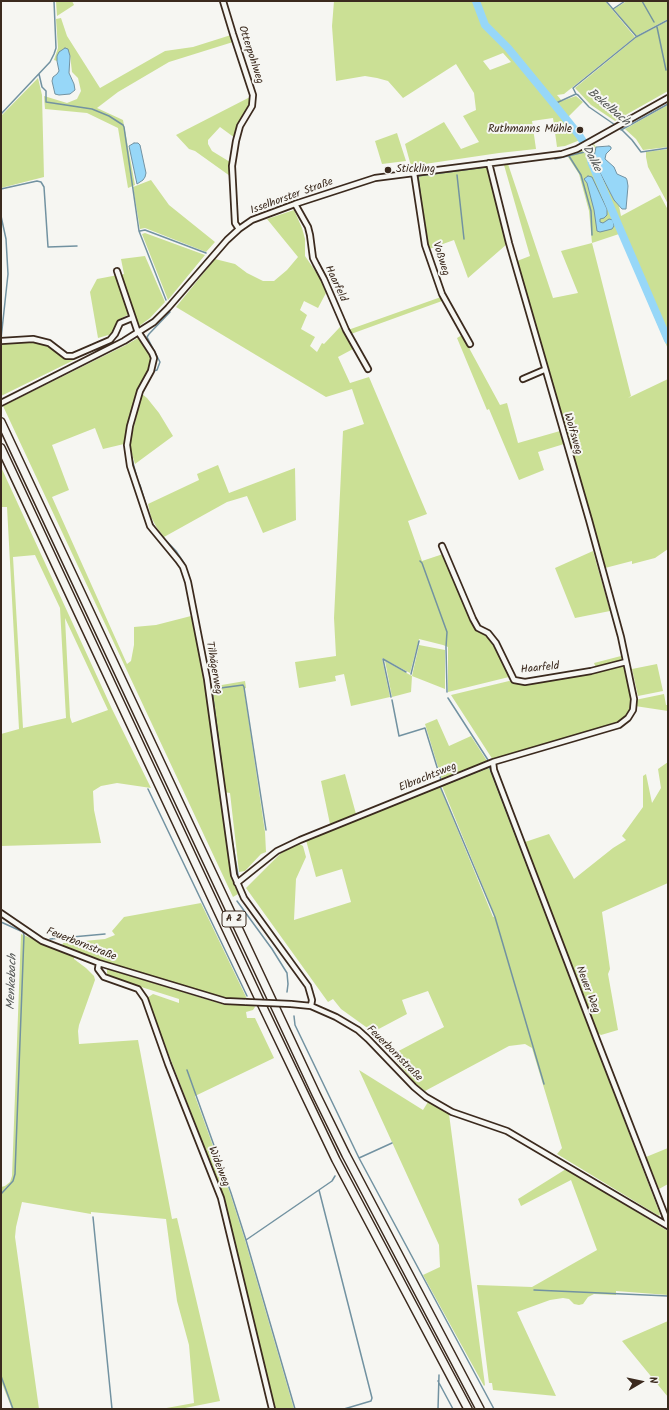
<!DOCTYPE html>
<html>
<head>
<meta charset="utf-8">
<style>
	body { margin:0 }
	#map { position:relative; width:669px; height:1410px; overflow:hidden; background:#f6f6f2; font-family:Kalam,sans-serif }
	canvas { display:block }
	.frame { position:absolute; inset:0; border:2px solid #3b2a1e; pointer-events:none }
	.north { position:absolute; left:621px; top:1362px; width:40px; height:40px; -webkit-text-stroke:3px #f6f6f2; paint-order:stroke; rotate:81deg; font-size:11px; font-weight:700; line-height:16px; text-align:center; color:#3b2a1e }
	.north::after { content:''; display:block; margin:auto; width:14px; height:18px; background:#3b2a1e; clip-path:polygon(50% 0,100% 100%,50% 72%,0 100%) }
</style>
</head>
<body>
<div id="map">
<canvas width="669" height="1410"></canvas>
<div class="frame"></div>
<div class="north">N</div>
</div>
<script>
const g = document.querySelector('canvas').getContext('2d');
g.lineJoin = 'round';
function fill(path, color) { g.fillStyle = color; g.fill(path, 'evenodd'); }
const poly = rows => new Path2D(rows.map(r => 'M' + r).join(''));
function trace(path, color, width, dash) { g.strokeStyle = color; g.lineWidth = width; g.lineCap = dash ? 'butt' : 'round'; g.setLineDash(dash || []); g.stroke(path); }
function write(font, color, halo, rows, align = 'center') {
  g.font = font + ' Kalam,sans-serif'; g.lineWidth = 4; g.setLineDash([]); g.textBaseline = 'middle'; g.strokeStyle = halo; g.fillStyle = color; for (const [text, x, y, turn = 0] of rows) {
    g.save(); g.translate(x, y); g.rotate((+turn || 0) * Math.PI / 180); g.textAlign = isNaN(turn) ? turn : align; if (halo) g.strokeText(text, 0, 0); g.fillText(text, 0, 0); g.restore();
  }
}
const green = poly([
	[56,1,72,1,74,5,57,16],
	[334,1,605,1,635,37,564,94,557,95,562,101,576,96,583,102,569,116,571,126,580,140,565,146,557,147,553,118,532,121,536,149,499,153,411,166,405,144,444,122,461,149,479,142,463,116,476,110,474,93,456,64,403,98,388,81,377,78,365,76,336,81,332,26],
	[503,53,511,62,490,70,483,61],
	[627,1,668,1,668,19,636,36,614,9],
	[61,18,67,36,100,88,165,51,193,47,231,35,233,42,169,62,118,92,97,108,123,120,135,185,128,188,118,128,87,113,45,109,44,96,67,103,77,99,81,91,78,78,72,72,70,55,57,56,57,61,54,60,58,48,56,19],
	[668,21,668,91,615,121,591,105,575,88,637,37],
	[38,78,42,95,44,177,1,188,1,116],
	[252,96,250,106,241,119,235,138,220,127,208,140,208,144,212,151,230,162,230,176,195,151,189,149,176,135],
	[668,105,668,147,643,150,636,139,625,129],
	[397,133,406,161,382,164,375,141],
	[594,144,596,147,594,157,595,164,614,200,619,206,621,216,660,195,668,210,668,349,619,234,592,243,631,396,628,398,668,379,668,549,655,558,632,564,632,561,605,568,517,261,530,256,504,165,508,164,553,298,578,293,561,251,592,243,589,211,579,174,568,157],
	[668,149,668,204,648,167,646,157,646,152],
	[487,167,507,244,468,278,454,240,429,249,418,176],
	[151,180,169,205,215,242,206,252,145,228,140,229,133,187],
	[294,210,302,228,305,239,305,256,320,278,326,293,318,308,304,301,300,310,307,315,301,329,315,337,310,346,317,352,322,343,324,344,340,327,353,349,338,357,350,383,369,377,427,514,408,521,422,561,443,554,471,620,477,628,491,639,495,644,509,677,448,692,448,647,443,645,419,639,410,673,382,658,390,697,351,706,344,674,335,676,336,681,299,688,295,662,336,656,334,618,343,431,364,424,352,389,326,397,176,307,215,259,235,264,247,273,263,281,274,281,287,270,298,257,267,219],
	[145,233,205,255,168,300,142,234],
	[145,256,165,302,150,318,138,327,135,323,121,275,124,274,121,259],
	[118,275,129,314,118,320,112,334,98,338,90,292,97,279],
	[441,297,442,301,351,334,348,330],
	[462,335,500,405,507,403,518,443,560,431,564,444,538,452,544,470,519,480,489,409,487,410,457,338],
	[138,338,150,353,152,358,150,370,138,390,133,406,124,444,103,449,95,428,52,445,69,490,52,497,127,664,131,661,134,645,134,627,156,625,191,616,206,688,231,875,238,894,233,897,3,406,126,345],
	[33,341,47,345,65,358,74,358,74,360,1,396,1,343],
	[142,394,147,398,159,413,173,436,135,464,131,451,131,439],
	[218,465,229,493,295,468,296,520,263,533,247,496,227,502,164,537,157,528,151,517,148,504,199,480,197,474],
	[1,467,112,709,151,788,117,783,101,786,93,791,94,810,101,843,1,846,1,734,19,729,7,507,1,507],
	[35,555,60,608,66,718,23,728,13,557],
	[65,618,108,710,72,723,70,717],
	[593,551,610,611,575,618,555,568],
	[419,645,445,650,445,689,412,676,411,692,392,697,385,661,412,676],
	[621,656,622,661,596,668,594,663],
	[624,664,632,699,631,709,627,717,618,723,493,760,451,695,509,681,525,684],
	[657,664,663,691,638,696,632,669],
	[245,681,246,688,244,689,265,832,266,852,261,854,245,871,239,872,230,793,224,792,210,687],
	[664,694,666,705,668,705,668,711,635,706,635,700],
	[437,719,449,746,471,736,487,761,442,780,425,724],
	[668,762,668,883,602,912,610,969,608,974,618,1030,601,1035,598,1033,525,842,549,834,574,879,613,848,626,840,622,836,643,807,643,776,646,774,652,803,661,788,658,769],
	[489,768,660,1214,659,1216,557,1154,562,1148,532,1048,525,1044,509,1046,425,1091,416,1084,391,1055,444,1027,428,991,402,1000,407,1014,373,1032,341,1009,333,999,328,1002,246,888,280,854,298,843,303,846,306,857,296,879,294,920,351,902,342,869,316,877,306,840,440,787,493,917,495,916,442,786],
	[345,774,356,814,330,824,321,781],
	[201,903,247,999,226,998,108,963,62,946,63,943,105,939,115,935,112,931,124,917],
	[21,934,74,956,74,959,86,968,94,976,95,980,79,1025,78,1031,79,1044,138,1040,172,1219,177,1218,220,1401,180,1409,161,1409,194,1403,189,1345,177,1301,166,1219,91,1212,91,1214,22,1202,16,1227,15,1237,39,1409,12,1409,1,1381,1,1187,5,1186,10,1182,12,1176],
	[107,969,225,1005,254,1005,255,1007,253,1010,246,1012,247,1018,255,1018,274,1058,195,1096,230,1193,245,1240,294,1409,274,1409,223,1195,147,998,153,994,179,1003,179,999,113,978,107,975],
	[359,1070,423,1110,428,1102,449,1114,485,1385,484,1386,423,1275,440,1267,439,1245],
	[668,1148,668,1184,659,1189,646,1157],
	[566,1169,668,1231,668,1295,616,1291,616,1295,594,1294,588,1297,583,1304,579,1305,574,1304,569,1299,563,1298,550,1300,517,1312,556,1396,493,1390,492,1383,489,1383,477,1285,532,1287,597,1250,571,1180,521,1206,518,1199],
	[668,1321,668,1397,622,1341]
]);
const water = poly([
	[65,48,68,49,70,56,69,73,74,84,75,90,70,94,59,95,55,94,52,81,53,77,57,74,59,71,57,61,57,56,59,52,65,48],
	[134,143,138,143,140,145,146,173,145,177,143,180,137,184,129,146,134,143],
	[609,146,611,147,611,149,606,154,605,159,614,167,617,174,626,178,627,180,628,186,626,209,622,209,614,200,595,163,594,157,596,147,609,146],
	[588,176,592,177,607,209,607,215,604,218,600,219,600,222,603,223,609,219,613,220,614,226,612,229,600,232,597,231,594,210,587,183,584,179,588,176]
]);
const stream = poly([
	[606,1,636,36],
	[642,1,654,22],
	[613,9,625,1],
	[657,27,666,70],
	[39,74,42,87,46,91,46,102,92,109,109,116,123,125,124,127,139,231,166,300],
	[576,94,573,88,636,37,668,20],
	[554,104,576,94,578,95,589,107,621,129,632,140,641,152,668,148],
	[1,114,50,62,54,54,56,48,54,1],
	[621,130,668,104],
	[569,156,581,175,591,211,592,235],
	[555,159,589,151],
	[457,175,464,239],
	[1,189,37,181,41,182,44,187,48,247,77,246],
	[1,216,6,239,8,274,1,339],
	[423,219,418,176,486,167],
	[140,231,145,230,206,253],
	[145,387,154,371,157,370,160,362,147,337,149,334,170,312],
	[130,449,130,441],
	[131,455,137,478],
	[140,485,148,512],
	[150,519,156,530,176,551,184,563,189,576,209,679],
	[420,561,422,563,447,632,446,647,447,692],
	[411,674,419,641],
	[210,682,212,690,229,822,238,875],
	[213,689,243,685,244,687,266,830],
	[391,697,383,659,406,672],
	[448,698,488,760],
	[392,700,399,736,425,728,441,780],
	[489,766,662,1215,662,1217],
	[497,770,522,837],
	[440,786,495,917,544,1084],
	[148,789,247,996],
	[366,816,489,767],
	[237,901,272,949,287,973,288,984,287,992],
	[1,922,23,932,24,935,15,1174,13,1181,1,1194],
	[50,939,105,934],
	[294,1016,295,1025,359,1158,494,1409],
	[187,1070,231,1193,246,1240,295,1409],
	[359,1158,392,1143],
	[319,1190,372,1398,371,1401,344,1409],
	[93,1217,112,1409],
	[659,1223,659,1224,668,1230],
	[246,1240,332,1181,335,1176],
	[534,1290,668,1296],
	[1,1376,13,1409],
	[438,1381,453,1409],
	[438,1409,439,1375]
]);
const river = poly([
	[476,1,485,25,508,48,554,104,579,135,589,151,592,164,668,340]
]);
const minor = poly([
	[223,1,233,34,253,95,252,106,240,126,236,141,232,166,235,223,239,229],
	[414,173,425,245,442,294,470,344],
	[295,204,308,227,310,235,313,258,316,264,324,279,346,330,368,369],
	[117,271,137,330,152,353,154,358,151,371,140,391,130,426,127,445,130,466,150,526,178,560,183,567,188,582,207,679,234,875,244,898,308,986,312,1000,311,1006],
	[1,341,33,339,49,343,66,356,73,356,110,340,115,334,120,323,132,318],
	[523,379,544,370],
	[1,403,124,341,154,322,168,308,227,240,239,229,252,220,295,204,375,178,562,154,577,149,668,98],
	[442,546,473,619,478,628,488,633,496,643,514,680,525,682,591,671,626,662],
	[493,762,494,770,597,1040,668,1223],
	[237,883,277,851,300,840,493,762,619,725,628,718,633,710,634,699,621,637,589,520,509,243,489,163],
	[1,913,42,941,99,963,225,1001,246,1002],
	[99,963,98,969,104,977,138,989,145,999,168,1064,221,1198,272,1409],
	[291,1004,311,1006,336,1017,358,1030,368,1039,414,1087,426,1097,452,1112,507,1131,668,1226]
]);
const highway = poly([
	[1,422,316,1094,346,1155,480,1409],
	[1,448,259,999,336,1160,468,1409]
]);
const minorBridge = poly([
	[246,1002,291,1004]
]);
const markers = [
	[580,130,4,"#3b2a1e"],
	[388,170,4,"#3b2a1e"]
];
const shields = [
	[234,919,24]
];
const shieldNames = [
	["A 2",234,919]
];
const streetNames = [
	["Otterpohlweg",250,55,72],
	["Isselhorster Straße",292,197,-20],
	["Voßweg",440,259,72],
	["Haarfeld",335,284,65],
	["Wolfsweg",572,434,74],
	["Tilhägerweg",213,668,80],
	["Haarfeld",540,669,-6],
	["Elbrachtsweg",428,778,-22],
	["Feuerbornstraße",81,945,21],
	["Neuer Weg",587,990,69],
	["Feuerbornstraße",394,1054,45],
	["Wideiweg",218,1167,69]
];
const poiNames = [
	["Ruthmanns Mühle",572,130],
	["Stickling",396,170,"left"]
];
const waterNames = [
	["Bekelbach",608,108,40],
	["Dalke",591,159,63],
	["Menkebach",13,982,-88]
];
fill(green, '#cbe095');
fill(water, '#97d7f8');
trace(water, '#7292a1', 1);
trace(stream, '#7292a1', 1.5);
trace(river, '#97d7f8', 8);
trace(minor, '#3b2a1e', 8);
trace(highway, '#3b2a1e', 10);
trace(minor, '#f6f6f2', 4.5);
trace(highway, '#f6f6f2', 7);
trace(minorBridge, '#3b2a1e', 8, []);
trace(minorBridge, '#f6f6f2', 4.5);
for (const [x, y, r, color] of markers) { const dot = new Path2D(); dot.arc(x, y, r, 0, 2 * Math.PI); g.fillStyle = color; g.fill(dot); trace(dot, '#f6f6f2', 1.5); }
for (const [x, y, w] of shields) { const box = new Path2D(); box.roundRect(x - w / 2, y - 8, w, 16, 3); g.fillStyle = '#f6f6f2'; g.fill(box); trace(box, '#3b2a1e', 1); }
write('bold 10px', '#3b2a1e', null, shieldNames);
write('11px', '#3b2a1e', '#f6f6f2', streetNames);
write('11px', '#3b2a1e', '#f6f6f2', poiNames, 'right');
write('italic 12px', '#525554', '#f6f6f2', waterNames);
</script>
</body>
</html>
